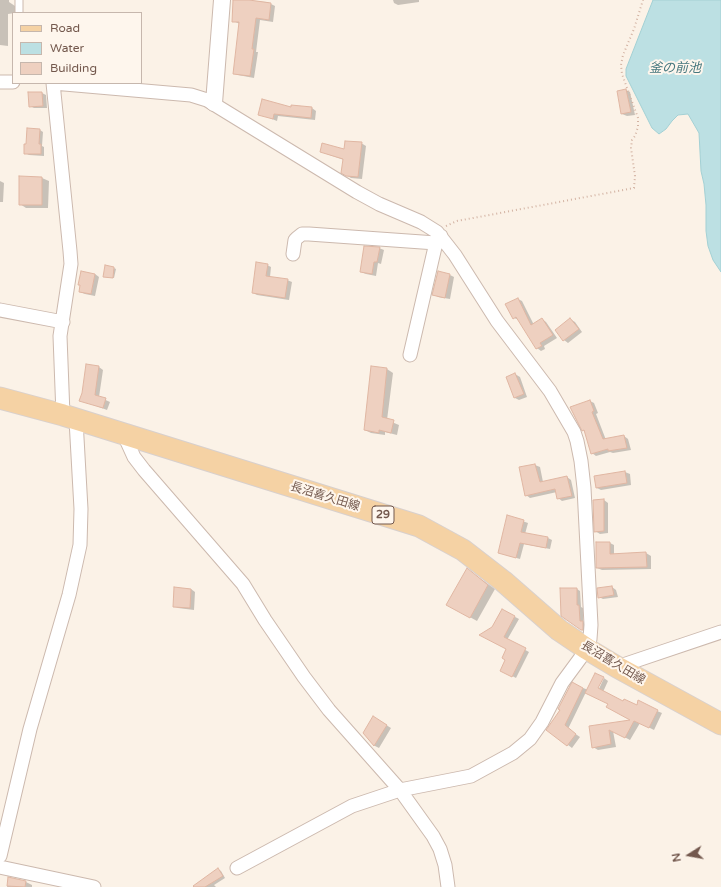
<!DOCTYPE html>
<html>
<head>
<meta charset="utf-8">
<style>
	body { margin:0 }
	#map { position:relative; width:721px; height:887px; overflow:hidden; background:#fbf2e7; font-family:"Varela Round",sans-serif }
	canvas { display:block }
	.legend { position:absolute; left:12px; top:12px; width:130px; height:72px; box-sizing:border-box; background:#fef6ed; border:1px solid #c6b7ad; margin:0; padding:5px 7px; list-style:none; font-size:12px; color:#73584d }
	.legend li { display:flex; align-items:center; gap:8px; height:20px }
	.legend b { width:20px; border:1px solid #c6b7ad }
	.north { position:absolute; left:669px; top:835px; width:40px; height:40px; -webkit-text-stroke:3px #fef6ed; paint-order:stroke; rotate:259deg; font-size:11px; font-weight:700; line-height:16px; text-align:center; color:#73584d }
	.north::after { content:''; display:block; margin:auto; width:14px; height:18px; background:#73584d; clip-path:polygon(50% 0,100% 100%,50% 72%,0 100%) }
</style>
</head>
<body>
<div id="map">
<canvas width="721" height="887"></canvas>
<ul class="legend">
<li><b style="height:5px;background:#f5d2a4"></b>Road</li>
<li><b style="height:11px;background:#bce0e3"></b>Water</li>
<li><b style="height:11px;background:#eed0c0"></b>Building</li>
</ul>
<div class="north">N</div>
</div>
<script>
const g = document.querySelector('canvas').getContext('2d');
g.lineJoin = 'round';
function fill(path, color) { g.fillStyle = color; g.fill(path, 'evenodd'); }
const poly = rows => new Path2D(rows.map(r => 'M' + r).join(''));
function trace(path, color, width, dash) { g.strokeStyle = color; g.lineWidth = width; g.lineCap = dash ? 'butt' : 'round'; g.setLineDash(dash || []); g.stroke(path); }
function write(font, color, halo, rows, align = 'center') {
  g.font = font + ' "Varela Round","Noto Sans JP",sans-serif'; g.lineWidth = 4; g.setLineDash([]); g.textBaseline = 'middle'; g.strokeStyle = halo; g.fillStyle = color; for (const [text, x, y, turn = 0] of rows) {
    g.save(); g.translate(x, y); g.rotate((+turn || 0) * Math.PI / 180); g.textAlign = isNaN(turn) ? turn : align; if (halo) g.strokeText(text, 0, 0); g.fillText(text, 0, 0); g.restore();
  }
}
const water = poly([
	[653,0,721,0,721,272,713,260,708,246,706,231,706,205,704,184,701,171,699,133,688,114,678,115,672,121,666,129,659,134,652,128,626,76,626,69,653,0]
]);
const shadow = poly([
	[0,0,9,0,9,2,15,6,15,13,8,14,8,46,0,45],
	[234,0,267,2,275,6,273,22,260,20,256,52,258,52,254,78,238,75,234,73,240,24,233,21],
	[393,0,419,0,419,2,398,5,394,3],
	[626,90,630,92,635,115,627,116,622,114,618,91],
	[29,93,42,93,46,95,47,108,34,108,30,106],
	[292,106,312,108,316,111,315,120,278,116,277,121,259,114,291,108],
	[40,130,43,132,42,146,44,147,44,156,29,155,25,153],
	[361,143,366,146,362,179,351,178,343,173,344,160,321,152,345,150],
	[20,177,42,178,49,181,48,208,26,208,20,204],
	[0,181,4,183,3,202,0,202],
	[379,248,384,250,381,264,378,263,376,276,366,274,361,272],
	[267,265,271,267,270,277,287,280,292,282,289,300,257,295,253,293],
	[114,268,116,269,114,278,106,277],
	[95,274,99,277,95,296,85,294,80,292,81,286],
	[450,275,454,277,450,299,438,297,433,294],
	[518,299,522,301,534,325,542,319,546,322,557,338,544,346,545,349,541,351,537,348,519,320,514,318],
	[570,319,575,322,582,332,568,343,564,340],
	[87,365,99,367,103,370,99,397,110,402,107,410,80,400,83,393],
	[371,367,387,369,393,373,387,420,399,425,397,435,385,432,385,435,371,433,365,430],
	[515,374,520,377,527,397,519,400,515,398],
	[590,401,594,403,598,413,596,414,606,440,624,436,628,439,631,450,613,453,610,452,596,456,592,453,586,432,583,430],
	[535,465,540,467,543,482,567,477,571,480,575,498,562,501,558,498,557,492,530,498,526,495,520,468],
	[625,472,630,474,631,485,601,490,597,488,595,477],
	[604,500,608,503,608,533,600,534,595,531],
	[508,516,528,523,525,534,548,538,552,540,550,549,524,544,520,559,499,553],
	[610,543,614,545,614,555,646,553,651,556,651,569,602,570,597,568],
	[467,569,495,589,477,621,448,605],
	[612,587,616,590,618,597,603,599,599,597],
	[175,588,191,589,195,592,194,610,178,608,174,606],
	[577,589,580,591,581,607,583,608,583,622,586,624,585,632,562,615],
	[502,610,519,619,507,640,529,652,516,678,501,670,507,659,508,649,493,628],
	[604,678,608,681,603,692,623,703,657,711,662,713,654,730,640,723,630,740,613,731,616,747,598,750,593,747,590,727,633,720,609,704,586,692,568,729,580,737,572,748,548,730,583,688,597,693],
	[373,717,391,728,379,748,375,746,364,733],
	[218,869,221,871,225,878,214,885,216,887,195,887],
	[9,878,26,882,32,885,32,887,7,887]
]);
const building = poly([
	[233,0,249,0,271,3,269,20,256,18,252,49,254,49,250,76,233,74,239,22,232,22,233,0],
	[626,89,631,112,621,114,617,91,626,89],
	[28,92,42,92,43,106,29,107,28,92],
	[262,99,291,107,291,105,312,107,311,118,274,114,273,119,258,115,262,99],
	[27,128,40,129,39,144,41,144,41,154,24,154,24,144,26,144,27,128],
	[345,141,362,142,358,177,346,176,341,173,343,159,320,152,322,143,344,149,345,141],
	[19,176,42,177,42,205,19,205,19,176],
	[364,246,380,247,377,262,374,262,372,274,360,272,364,246],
	[256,262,268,264,266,276,288,279,285,298,252,293,256,262],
	[105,265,114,267,113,278,103,277,105,265],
	[81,271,95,274,91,294,79,292,80,285,78,285,81,271],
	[438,271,450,274,445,298,432,295,438,271],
	[518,298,531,325,542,318,553,335,540,343,542,346,536,349,516,317,513,319,505,304,518,298],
	[570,318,579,329,563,341,555,330,570,318],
	[86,364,99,366,95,395,106,398,103,408,79,401,82,393,86,364],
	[371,366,387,368,382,417,394,420,391,433,379,430,379,433,364,430,371,366],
	[515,373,524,394,514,398,506,377,515,373],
	[590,400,594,411,592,412,603,439,624,435,627,448,608,451,608,449,591,454,584,430,582,431,570,407,590,400],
	[535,464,540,482,567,476,572,496,557,499,555,489,525,496,519,467,535,464],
	[625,471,627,483,596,488,594,476,625,471],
	[604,499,604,531,594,532,593,500,604,499],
	[507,515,524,520,521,532,548,537,546,548,520,543,516,558,498,553,507,515],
	[596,542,610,542,610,554,646,552,647,567,596,568,596,542],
	[467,568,488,585,470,618,446,605,467,568],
	[612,586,614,595,598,598,597,588,612,586],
	[174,587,191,589,190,608,173,607,174,587],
	[560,588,577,588,577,605,579,605,580,621,583,621,583,630,581,630,561,616,560,588],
	[502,609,515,616,504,637,526,648,512,677,500,671,505,660,502,658,506,649,479,635,492,627,502,609],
	[595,673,604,677,598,688,623,701,624,699,637,705,638,700,658,710,649,728,634,721,625,738,609,730,611,744,592,748,589,726,630,720,606,707,608,704,585,693,595,673],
	[572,682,583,688,565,725,576,734,567,746,546,730,560,710,558,709,572,682],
	[373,716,387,725,374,746,363,733,373,716],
	[218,868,223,876,205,887,194,887,193,886,218,868],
	[8,877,26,881,25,887,7,886,8,877]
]);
const path = poly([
	[446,226,457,221,634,188,635,176,631,148,632,140,635,136,638,127,638,118,622,74,621,65,623,55,634,29,643,0]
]);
const service = poly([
	[19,13,19,0]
]);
const minor = poly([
	[0,82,13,82],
	[53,83,191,95,207,100,357,192,379,204,421,222,437,232,455,255,497,321,550,391,574,432,577,441,581,461,584,488,591,625,590,639,587,649,562,683,542,722,530,739,513,753,471,776,400,790,352,806,237,868],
	[53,83,70,251,71,264,60,336,63,415],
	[293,254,295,240,297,238,302,234,309,234,436,243],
	[0,310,63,322],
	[410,355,435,247,441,236],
	[124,435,134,457,144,470,243,584,265,620,304,677,329,710,400,790,433,836,440,849,445,865,448,887],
	[617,667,721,632],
	[0,856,30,729,69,595,80,545,81,509,76,420],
	[0,867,94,887]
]);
const tertiary = poly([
	[214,103,222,0]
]);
const primary = poly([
	[0,398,63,415,419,526,463,550,503,581,559,630,587,649,617,667,721,724]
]);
const shields = [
	[383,515,22]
];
const shieldNames = [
	["29",383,515]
];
const streetNames = [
	["長沼喜久田線",325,497,17],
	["長沼喜久田線",613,663,31]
];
const waterNames = [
	["釜の前池",675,69]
];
fill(water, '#bce0e3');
trace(water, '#a3d0d4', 1);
fill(shadow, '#0003');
fill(building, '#eed0c0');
trace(building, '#e0b6a2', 1);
trace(service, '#ccb9ae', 9);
trace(minor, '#ccb9ae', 15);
trace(tertiary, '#ccb9ae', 18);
trace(primary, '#d8d0cd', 23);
trace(path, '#d3b3a3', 2, [1, 3]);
trace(service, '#fff', 7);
trace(minor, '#fff', 13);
trace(tertiary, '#fff', 16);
trace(primary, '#f5d2a4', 21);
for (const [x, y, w] of shields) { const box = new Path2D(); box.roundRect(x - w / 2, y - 9, w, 18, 3); g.fillStyle = '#fef6ed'; g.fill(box); trace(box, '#73584d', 1); }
write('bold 11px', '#73584d', null, shieldNames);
write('12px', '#73584d', '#fef6ed', streetNames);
write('italic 13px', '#45777e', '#fef6ed', waterNames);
</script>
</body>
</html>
